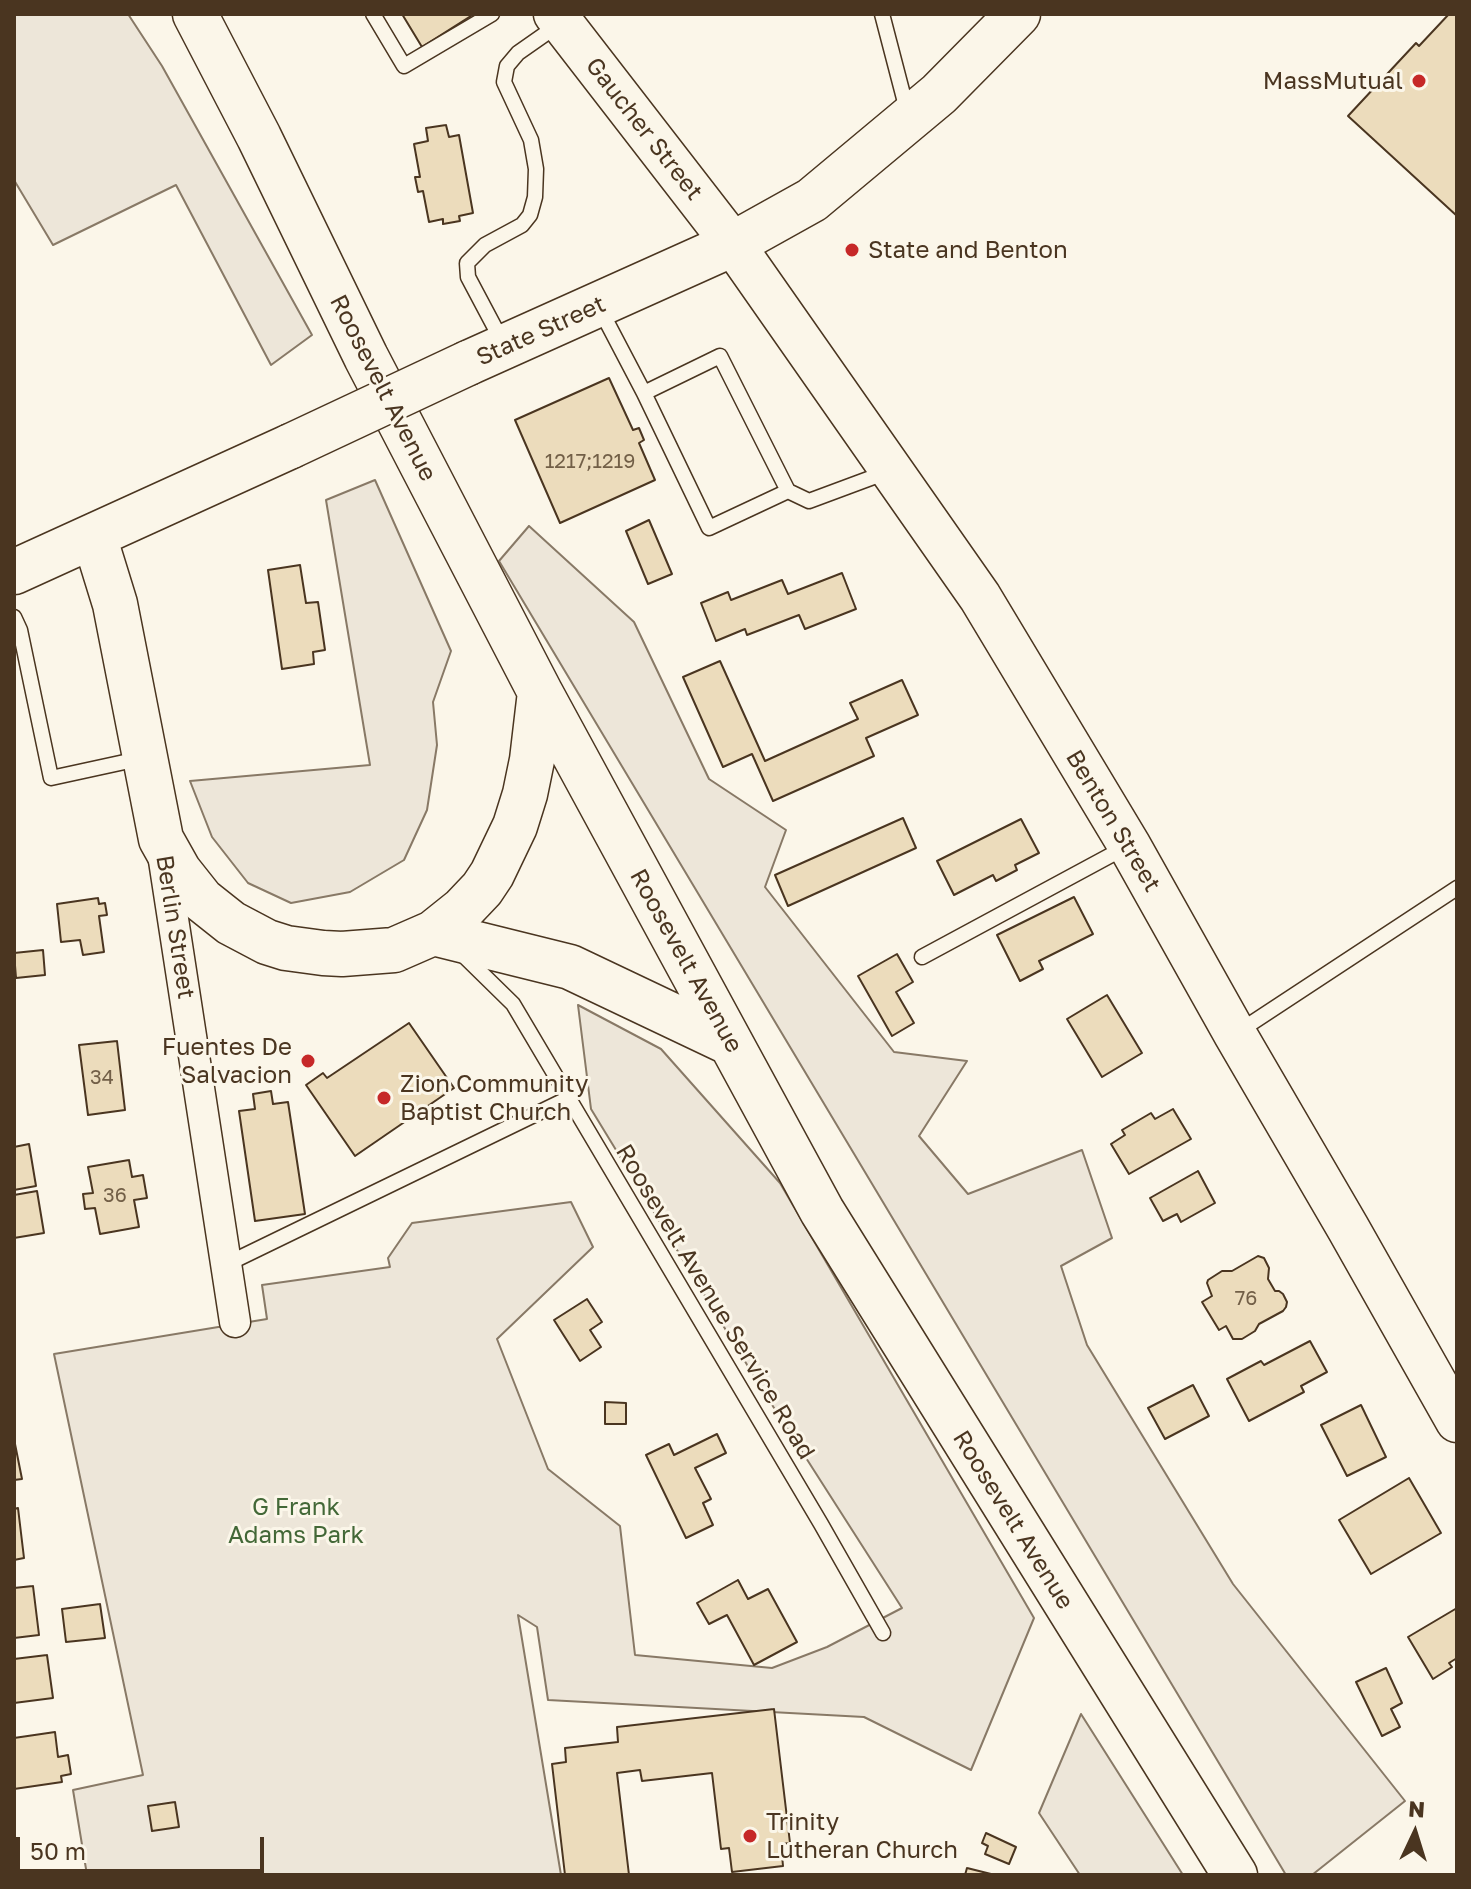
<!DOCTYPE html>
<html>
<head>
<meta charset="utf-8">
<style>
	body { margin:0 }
	#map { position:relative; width:1471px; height:1889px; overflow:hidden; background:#fbf6e9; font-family:"Golos Text",sans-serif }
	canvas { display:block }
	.frame { position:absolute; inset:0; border:16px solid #4a3520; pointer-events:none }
	.north { position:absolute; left:1375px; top:1793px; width:80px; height:80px; -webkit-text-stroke:6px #fbf6e9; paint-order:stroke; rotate:4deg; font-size:22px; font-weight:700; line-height:32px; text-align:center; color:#4a3520 }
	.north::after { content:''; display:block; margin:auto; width:28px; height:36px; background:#4a3520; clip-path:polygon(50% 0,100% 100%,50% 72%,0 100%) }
	.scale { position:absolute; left:16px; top:1837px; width:248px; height:36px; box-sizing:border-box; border:4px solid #4a3520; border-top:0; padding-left:10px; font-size:24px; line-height:28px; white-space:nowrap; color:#4a3520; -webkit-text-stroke:6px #fbf6e9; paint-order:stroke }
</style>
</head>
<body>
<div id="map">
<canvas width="1471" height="1889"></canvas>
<div class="frame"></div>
<div class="north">N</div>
<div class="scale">50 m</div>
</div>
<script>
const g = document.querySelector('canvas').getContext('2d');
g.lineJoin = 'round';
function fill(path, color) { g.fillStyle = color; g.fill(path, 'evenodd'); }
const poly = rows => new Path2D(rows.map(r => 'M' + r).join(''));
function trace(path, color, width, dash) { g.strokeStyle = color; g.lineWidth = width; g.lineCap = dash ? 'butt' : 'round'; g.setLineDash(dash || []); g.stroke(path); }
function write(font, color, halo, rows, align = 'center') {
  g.font = font + ' "Golos Text",sans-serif'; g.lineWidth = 6; g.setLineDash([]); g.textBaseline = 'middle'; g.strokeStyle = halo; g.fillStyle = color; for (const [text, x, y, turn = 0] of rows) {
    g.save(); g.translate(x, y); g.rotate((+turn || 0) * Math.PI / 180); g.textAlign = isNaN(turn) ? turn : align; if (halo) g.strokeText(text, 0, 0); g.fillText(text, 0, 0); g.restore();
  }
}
const green = poly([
	[14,14,128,14,162,66,312,335,271,365,176,185,53,245,14,180,14,14],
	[375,480,451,651,433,702,437,745,427,810,404,860,350,892,291,903,248,883,212,837,190,781,370,765,326,500,375,480],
	[529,526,634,622,709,779,786,830,765,887,894,1052,967,1061,919,1136,968,1194,1082,1150,1112,1238,1061,1266,1087,1345,1233,1584,1405,1801,1312,1875,1286,1875,499,561,529,526],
	[578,1005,661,1049,780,1183,1034,1618,971,1770,864,1717,548,1700,537,1627,518,1615,561,1875,87,1875,73,1790,143,1775,54,1354,267,1319,262,1285,390,1267,388,1258,412,1223,571,1202,593,1247,497,1339,548,1469,620,1526,635,1655,772,1668,827,1647,902,1608,760,1386,591,1109,578,1005],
	[1081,1714,1183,1875,1080,1875,1039,1813,1081,1714]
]);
const building = poly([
	[402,14,474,14,422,47,402,14],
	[1449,14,1457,14,1457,216,1348,116,1416,43,1419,46,1449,14],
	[446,125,449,137,459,135,473,213,459,216,460,221,443,224,443,219,429,222,423,191,418,192,415,177,420,177,414,144,428,141,426,128,446,125],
	[609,378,633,430,639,428,644,440,639,443,655,480,560,523,515,420,609,378],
	[649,520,672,574,648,584,626,531,649,520],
	[300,565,306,603,318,602,325,650,313,652,314,664,282,669,268,570,300,565],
	[842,573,856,609,805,629,799,615,747,635,745,629,716,641,701,603,728,592,731,600,782,580,788,594,842,573],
	[720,661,765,761,858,719,850,703,902,680,918,715,866,738,874,756,773,801,752,754,723,767,683,677,720,661],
	[903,818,916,848,788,906,775,875,903,818],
	[1021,819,1039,853,1015,865,1017,870,996,881,993,875,954,895,937,861,1021,819],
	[1074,897,1093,934,1039,961,1043,969,1020,981,997,935,1074,897],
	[98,898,99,904,105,903,107,915,99,916,104,952,83,955,80,940,61,942,57,904,98,898],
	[43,950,45,975,16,978,14,953,43,950],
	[897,954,913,982,896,992,914,1023,892,1036,858,976,897,954],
	[1107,995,1142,1053,1102,1077,1067,1019,1107,995],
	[409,1023,454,1088,355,1156,306,1085,323,1073,327,1078,409,1023],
	[117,1041,125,1110,88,1115,79,1045,117,1041],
	[271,1091,273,1104,288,1102,305,1214,255,1221,239,1111,255,1109,253,1094,271,1091],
	[1173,1109,1191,1139,1129,1174,1111,1144,1125,1135,1122,1130,1151,1113,1155,1119,1173,1109],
	[29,1144,36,1186,14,1190,14,1147,29,1144],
	[129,1160,132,1177,143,1175,147,1198,134,1200,139,1227,100,1234,95,1208,85,1209,83,1194,93,1193,88,1167,129,1160],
	[1198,1171,1215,1203,1181,1222,1177,1214,1163,1221,1150,1198,1198,1171],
	[37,1191,44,1233,14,1238,14,1195,37,1191],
	[1258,1256,1264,1258,1269,1268,1268,1279,1275,1291,1279,1291,1283,1294,1287,1302,1286,1307,1283,1311,1259,1324,1255,1331,1242,1339,1233,1339,1226,1326,1219,1330,1202,1302,1212,1296,1207,1283,1208,1280,1222,1271,1232,1271,1258,1256],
	[587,1299,602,1322,590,1330,601,1347,580,1361,554,1320,587,1299],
	[1310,1341,1327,1372,1301,1386,1304,1392,1249,1421,1227,1379,1261,1361,1264,1365,1310,1341],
	[1193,1385,1209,1416,1165,1439,1148,1408,1193,1385],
	[605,1402,626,1403,626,1424,605,1424,605,1402],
	[1361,1405,1386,1457,1347,1476,1321,1425,1361,1405],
	[717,1434,726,1453,695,1468,711,1499,703,1503,713,1525,686,1538,646,1455,669,1444,674,1455,717,1434],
	[14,1439,22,1479,14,1480,14,1439],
	[1409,1478,1441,1533,1371,1574,1339,1520,1409,1478],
	[18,1508,24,1558,14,1560,14,1509,18,1508],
	[738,1580,748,1599,768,1589,797,1642,754,1665,727,1615,709,1624,697,1603,738,1580],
	[33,1586,39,1635,14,1638,14,1588,33,1586],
	[100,1604,105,1638,66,1642,62,1609,100,1604],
	[1457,1608,1457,1658,1449,1663,1452,1667,1433,1679,1408,1637,1457,1608],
	[47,1655,53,1698,14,1703,14,1659,47,1655],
	[1386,1668,1402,1703,1391,1709,1400,1727,1382,1736,1356,1682,1386,1668],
	[774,1709,790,1843,781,1844,783,1866,732,1872,729,1848,721,1849,712,1773,642,1781,640,1770,617,1773,629,1875,565,1875,552,1764,566,1762,565,1748,618,1742,617,1727,774,1709],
	[55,1732,58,1757,68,1755,71,1774,61,1776,62,1782,14,1789,14,1738,55,1732],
	[175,1802,179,1827,152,1831,148,1806,175,1802],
	[986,1833,1016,1847,1009,1864,985,1854,988,1846,982,1843,986,1833],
	[967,1868,995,1875,965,1875,967,1868]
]);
const service = poly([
	[373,14,404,66,492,14],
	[882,14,907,110],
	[600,309,644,393],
	[503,343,468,277,467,263,485,245,522,225,530,215,535,197,536,169,531,140,504,82,507,66,518,53,558,25],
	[788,491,709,528,644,393,720,356,788,491,809,501,887,472],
	[14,617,20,630,51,778,143,758],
	[463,955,513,1004,821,1524,883,1633],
	[922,957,1126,847],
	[1238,1032,1457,888],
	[227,1264,569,1098]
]);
const minor = poly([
	[163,854,235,1322]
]);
const secondary = poly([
	[555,14,733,244,980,597,1129,845,1235,1034,1348,1228,1457,1421]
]);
const primary = poly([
	[195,14,259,137,366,357,540,692,822,1211,1235,1875],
	[468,363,733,244,812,200,939,94,1018,14],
	[94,536,115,604,161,839,179,871,202,900,231,923,267,942,286,948,323,953,342,954,394,950,433,933,463,909,482,889,492,874,515,826,525,794,532,760,540,692],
	[14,572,291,446],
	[433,933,570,967,730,1043]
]);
const primaryBridge = poly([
	[291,446,468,363]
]);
const markers = [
	[1419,81,8,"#c62828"],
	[852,250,8,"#c62828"],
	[308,1061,8,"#c62828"],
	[384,1098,8,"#c62828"],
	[750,1836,8,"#c62828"]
];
const numberNames = [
	["1217;1219",590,462],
	["34",102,1078],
	["36",115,1196],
	["76",1246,1299]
];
const poiNames = [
	["MassMutual",1403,81,"right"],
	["State and Benton",868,250],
	["Fuentes De",292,1047,"right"],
	["Salvacion",292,1075,"right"],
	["Zion Community",400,1084],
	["Baptist Church",400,1112],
	["Trinity",766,1822],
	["Lutheran Church",766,1850]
];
const streetNames = [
	["Gaucher Street",644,129,52],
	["State Street",541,331,-24],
	["Roosevelt Avenue",383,388,63],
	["Benton Street",1113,821,59],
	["Berlin Street",175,927,81],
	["Roosevelt Avenue",686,961,61],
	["Roosevelt Avenue Service Road",715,1302,59],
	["Roosevelt Avenue",1013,1520,58]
];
const parkNames = [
	["G Frank",296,1507],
	["Adams Park",296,1535]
];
fill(green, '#ede6d9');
trace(green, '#887966', 2);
fill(building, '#ecdcbc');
trace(building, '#4a3520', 2);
trace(service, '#4a3520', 17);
trace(minor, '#4a3520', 33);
trace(secondary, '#4a3520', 45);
trace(primary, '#4a3520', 47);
trace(service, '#fbf6e9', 14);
trace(minor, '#fbf6e9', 30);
trace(secondary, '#fbf6e9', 42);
trace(primary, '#fbf6e9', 44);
trace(primaryBridge, '#4a3520', 47, []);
trace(primaryBridge, '#fbf6e9', 44);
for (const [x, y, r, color] of markers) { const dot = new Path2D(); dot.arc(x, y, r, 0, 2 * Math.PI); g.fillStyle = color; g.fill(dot); trace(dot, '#fbf6e9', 3); }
write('20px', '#725f47', null, numberNames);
write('24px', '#4a3520', '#fbf6e9', poiNames, 'left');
write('24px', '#4a3520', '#fbf6e9', streetNames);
write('24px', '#436837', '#fbf6e9', parkNames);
</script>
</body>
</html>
